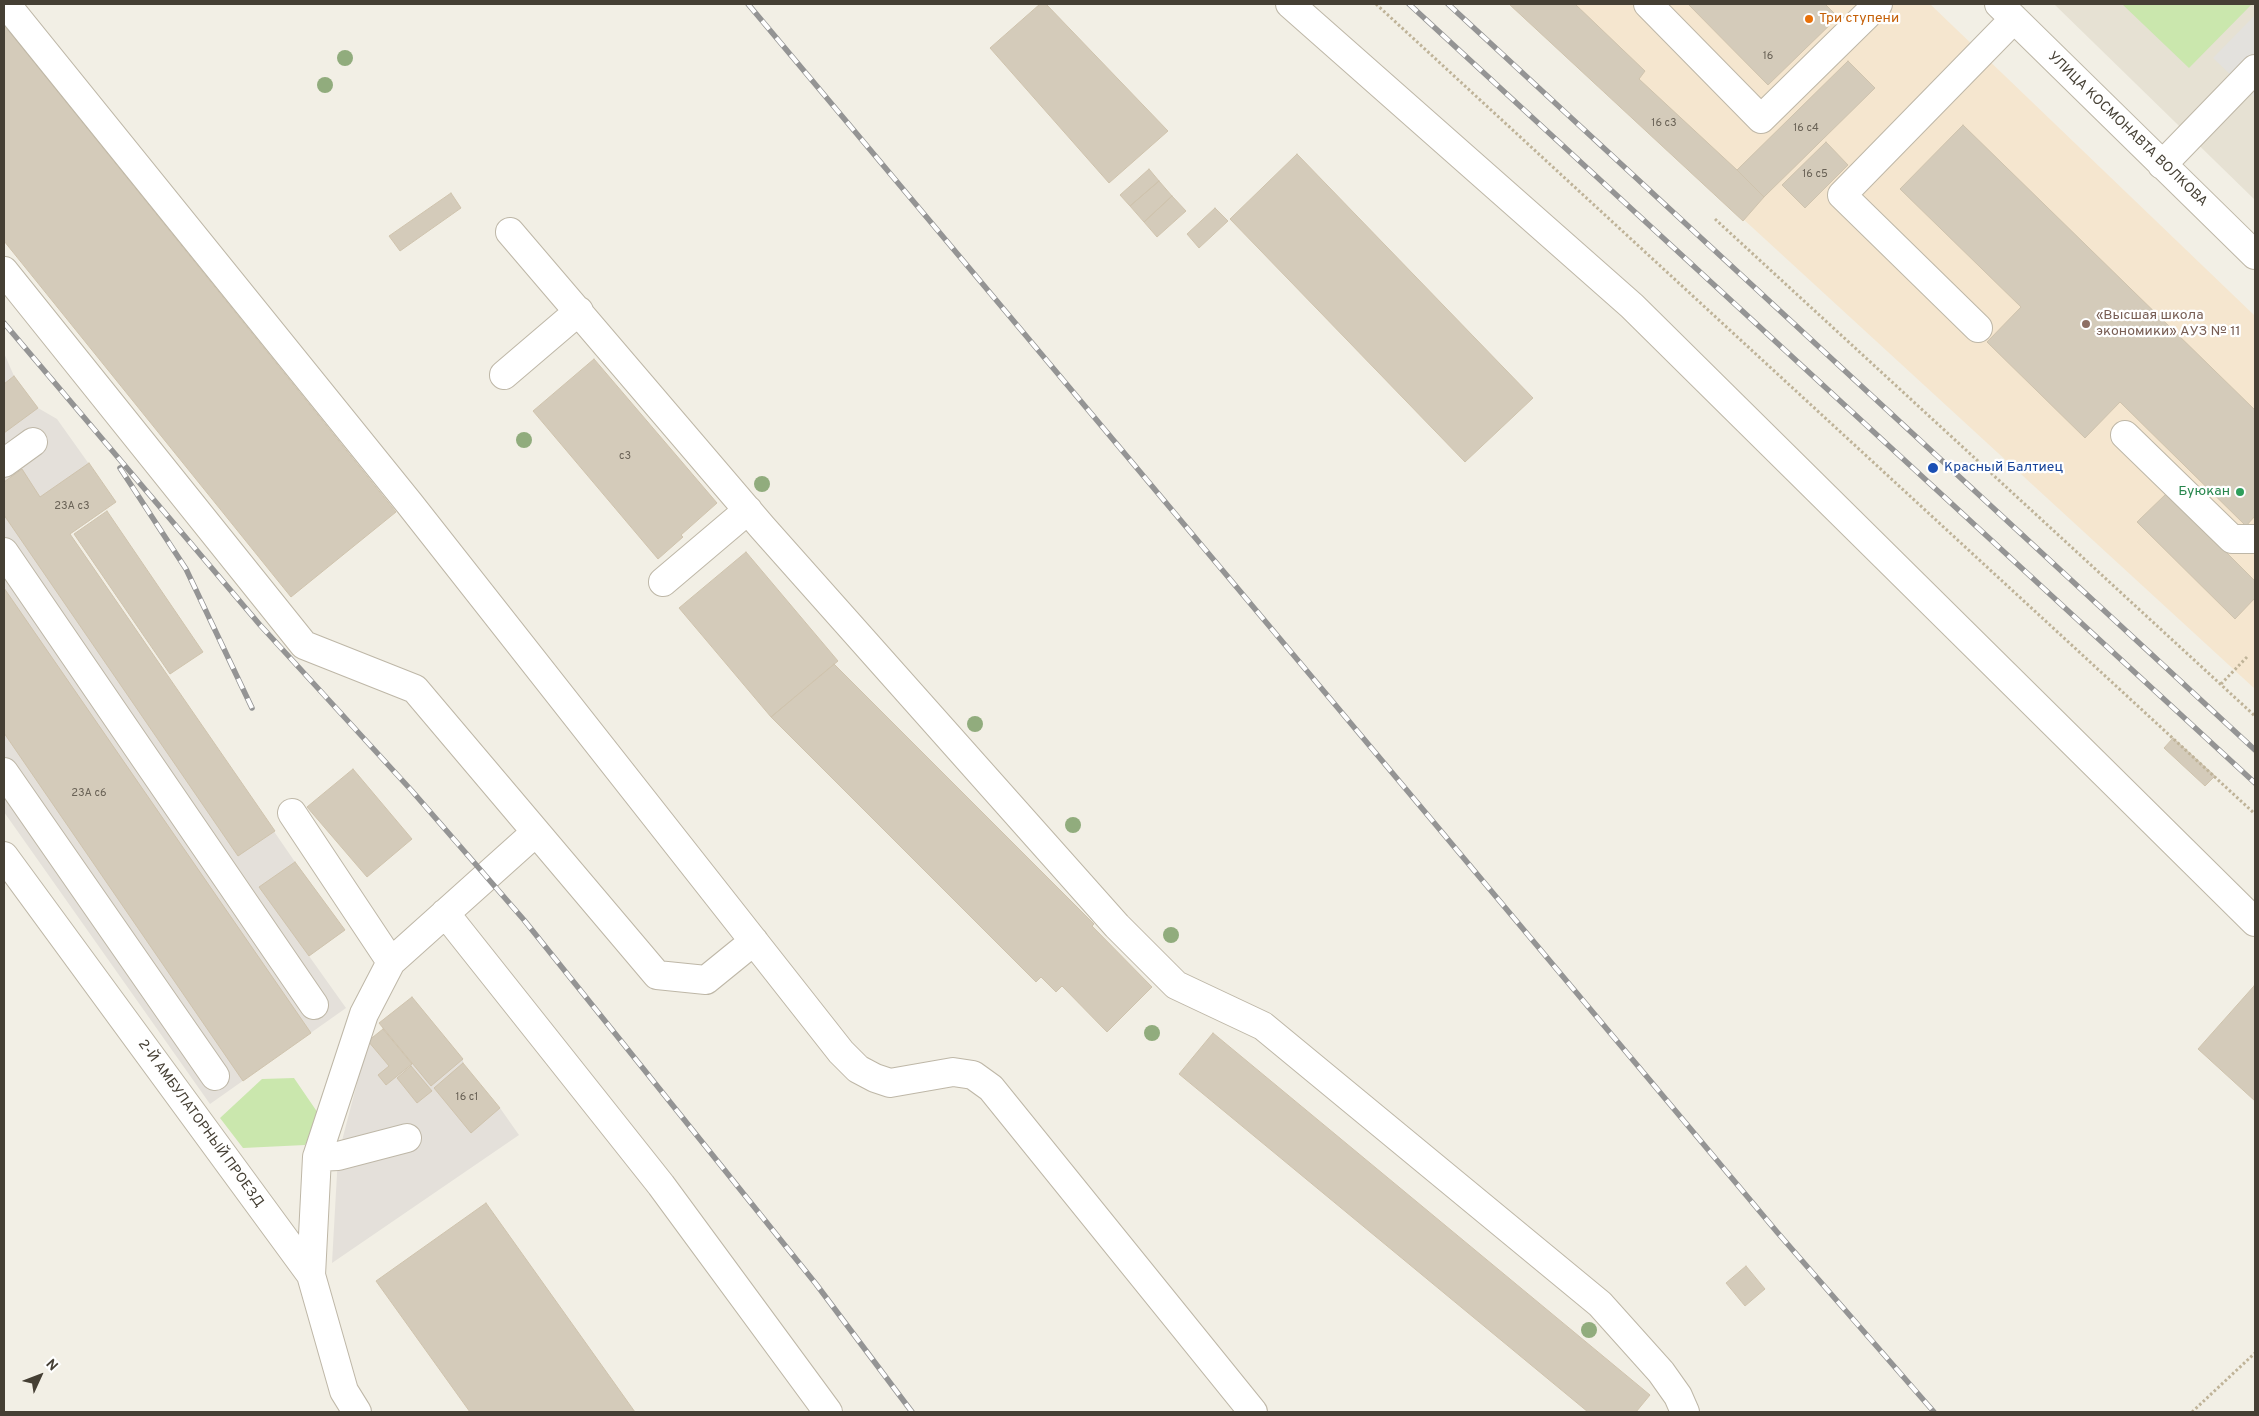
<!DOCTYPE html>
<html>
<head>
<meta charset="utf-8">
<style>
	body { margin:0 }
	#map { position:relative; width:2259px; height:1416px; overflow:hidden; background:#f2efe5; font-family:Overpass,sans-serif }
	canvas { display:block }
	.frame { position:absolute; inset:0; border:5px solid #453f34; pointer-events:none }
	.north { position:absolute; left:15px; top:1351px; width:50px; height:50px; -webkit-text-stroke:4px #fff; paint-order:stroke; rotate:47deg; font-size:14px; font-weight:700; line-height:20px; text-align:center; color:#453f34 }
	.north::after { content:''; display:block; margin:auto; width:18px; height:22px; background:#453f34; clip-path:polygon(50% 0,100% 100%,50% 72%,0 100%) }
</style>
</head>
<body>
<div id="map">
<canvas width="2259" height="1416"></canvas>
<div class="frame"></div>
<div class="north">N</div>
</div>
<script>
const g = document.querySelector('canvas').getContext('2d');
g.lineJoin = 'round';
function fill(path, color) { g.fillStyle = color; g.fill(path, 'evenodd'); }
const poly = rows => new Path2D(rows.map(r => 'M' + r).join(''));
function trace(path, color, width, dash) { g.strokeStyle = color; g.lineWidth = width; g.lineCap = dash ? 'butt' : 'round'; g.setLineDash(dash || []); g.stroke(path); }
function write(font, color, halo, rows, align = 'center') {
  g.font = font + ' Overpass,sans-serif'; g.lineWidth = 4.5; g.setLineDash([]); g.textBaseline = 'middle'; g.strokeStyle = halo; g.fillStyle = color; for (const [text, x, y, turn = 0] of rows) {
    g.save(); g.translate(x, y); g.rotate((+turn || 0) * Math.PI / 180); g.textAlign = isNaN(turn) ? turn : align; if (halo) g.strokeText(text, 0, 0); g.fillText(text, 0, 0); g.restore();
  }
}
const residential = poly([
	[2054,4,2255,4,2255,200]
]);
const commercial = poly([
	[1509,4,1930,4,2255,316,2255,689]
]);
const industrial = poly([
	[4,353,14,376,38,408,57,419,116,502,70,534,295,862,345,930,309,956,346,1008,210,1104,4,812],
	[412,997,463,1059,463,1064,500,1108,519,1135,332,1263,338,1156,368,1041,383,1029,379,1023]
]);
const green = poly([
	[2122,4,2252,4,2189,68],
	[294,1078,320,1116,305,1145,243,1148,220,1118,262,1079]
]);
const parking = poly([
	[2255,15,2255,98,2213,58]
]);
const building = poly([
	[1040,4,1046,4,1168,131,1109,183,990,48,1040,4],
	[1509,4,1575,4,1645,71,1639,79,1737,170,1764,197,1743,221,1509,4],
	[1688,4,1825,4,1838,17,1768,85,1688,4],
	[4,25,396,512,291,597,4,241,4,25],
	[1848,61,1875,88,1764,197,1737,170,1848,61],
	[1963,125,2255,410,2255,516,2246,526,2120,402,2085,438,1987,342,2021,307,1900,189,1963,125],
	[1826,142,1848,165,1805,208,1782,185,1826,142],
	[1297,154,1533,398,1465,462,1230,219,1297,154],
	[1149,169,1159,181,1130,206,1120,195,1149,169],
	[1159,181,1172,196,1144,222,1130,206,1159,181],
	[451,193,461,208,400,251,389,236,451,193],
	[1172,196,1186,211,1157,237,1144,222,1172,196],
	[1215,208,1228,221,1199,248,1187,234,1215,208],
	[594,359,717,503,681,535,683,537,658,559,533,411,594,359],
	[14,376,38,408,4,433,4,384,14,376],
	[89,463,116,502,70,534,275,831,238,856,4,515,4,482,22,469,40,497,89,463],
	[2167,493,2255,581,2255,598,2235,619,2137,522,2167,493],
	[107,511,203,652,170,674,74,534,107,511],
	[746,552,838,661,771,717,679,608,746,552],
	[4,588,311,1033,243,1081,4,733,4,588],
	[834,664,1094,924,1092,926,1152,987,1107,1032,1062,986,1056,992,1041,977,1036,982,771,717,834,664],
	[2173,738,2215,776,2205,786,2164,748,2173,738],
	[353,769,412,839,367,877,307,807,353,769],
	[295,862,345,930,309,956,259,887,295,862],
	[2254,986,2255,987,2255,1101,2198,1049,2254,986],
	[412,997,463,1059,431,1086,379,1023,412,997],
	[383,1029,412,1064,386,1085,378,1075,389,1066,368,1041,383,1029],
	[1213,1033,1650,1395,1636,1412,1588,1412,1179,1074,1213,1033],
	[463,1063,500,1108,471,1133,434,1088,463,1063],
	[411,1066,432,1091,417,1103,397,1078,411,1066],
	[486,1203,635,1412,470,1412,376,1281,486,1203],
	[1746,1266,1765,1289,1745,1306,1726,1283,1746,1266]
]);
const path = poly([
	[1376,4,2255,814],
	[1715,219,2255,716],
	[2221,684,2247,657],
	[2192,1412,2255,1353]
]);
const minor = poly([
	[6,4,409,503,841,1052,858,1069,875,1078,890,1083,953,1072,973,1075,991,1088,1253,1412],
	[1290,4,1632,306,2255,922],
	[1648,4,1761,119,1878,4],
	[1999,4,2255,255],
	[2162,165,2255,69],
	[510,232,762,527,1117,926,1176,985,1263,1026,1600,1304,1661,1372,1678,1396,1685,1412],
	[4,271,304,645,415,689,657,975,706,980,754,941],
	[1978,328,1842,195,2014,19],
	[504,375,579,311],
	[2125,435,2232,539,2255,539],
	[4,463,33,442],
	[4,552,314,1005],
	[663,582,748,510],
	[4,772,215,1076],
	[292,813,391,962,364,1014,317,1157,311,1275],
	[4,856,311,1275,344,1391,357,1412],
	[445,913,661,1185,828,1412],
	[391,962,536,832],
	[317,1157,338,1156,407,1138]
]);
const rail = poly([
	[748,4,1777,1232,1934,1412],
	[1409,4,2255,783],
	[1448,4,2255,750],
	[4,323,260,625,412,791,524,920,816,1284,912,1412],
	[120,468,186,569,252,708]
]);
const trees = [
	[345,58],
	[325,85],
	[524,440],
	[762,484],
	[975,724],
	[1073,825],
	[1171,935],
	[1152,1033],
	[1589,1330]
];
const markers = [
	[1809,19,5,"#e8710a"],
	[2086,324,5,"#8d6e63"],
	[1933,468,6,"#1a4fb4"],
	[2240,492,5,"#2e9e5b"]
];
const numberNames = [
	["16",1768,57],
	["16 с3",1664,124],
	["16 с4",1806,129],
	["16 с5",1815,175],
	["с3",625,457],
	["23А с3",72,507],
	["23А с6",89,794],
	["16 с1",467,1098]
];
const foodNames = [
	["Три ступени",1819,19]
];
const streetNames = [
	["УЛИЦА КОСМОНАВТА ВОЛКОВА",2127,130,44],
	["2-Й АМБУЛАТОРНЫЙ ПРОЕЗД",200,1124,54]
];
const educationNames = [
	["«Высшая школа",2096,316],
	["экономики» АУЗ № 11",2096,332]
];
const transitNames = [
	["Красный Балтиец",1944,468]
];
const leisureNames = [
	["Буюкан",2230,492]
];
fill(residential, '#e6e1d3');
fill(commercial, '#f5e6cf');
fill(industrial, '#e4e0da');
fill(green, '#cae7ad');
fill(parking, '#e3e1dd');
fill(building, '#d4cbba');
trace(building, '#cfc3ad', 1);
trace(minor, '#beb7a7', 30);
trace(path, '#bfb398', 3, [2.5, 2.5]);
trace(minor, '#fff', 28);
trace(rail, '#949494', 5.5);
trace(rail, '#fff', 4, [11]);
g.fillStyle = '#91ac7d';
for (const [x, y] of trees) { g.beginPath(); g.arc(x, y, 8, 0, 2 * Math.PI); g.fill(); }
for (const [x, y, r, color] of markers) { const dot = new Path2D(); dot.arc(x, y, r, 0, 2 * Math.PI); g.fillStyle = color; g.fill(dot); trace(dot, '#fff', 2); }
write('11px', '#696256', null, numberNames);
write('14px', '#c56008', '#fff', foodNames, 'left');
write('14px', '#453f34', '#fff', streetNames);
write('14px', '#785e54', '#fff', educationNames, 'left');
write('14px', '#164399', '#fff', transitNames, 'left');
write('14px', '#27864d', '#fff', leisureNames, 'right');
</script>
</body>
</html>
